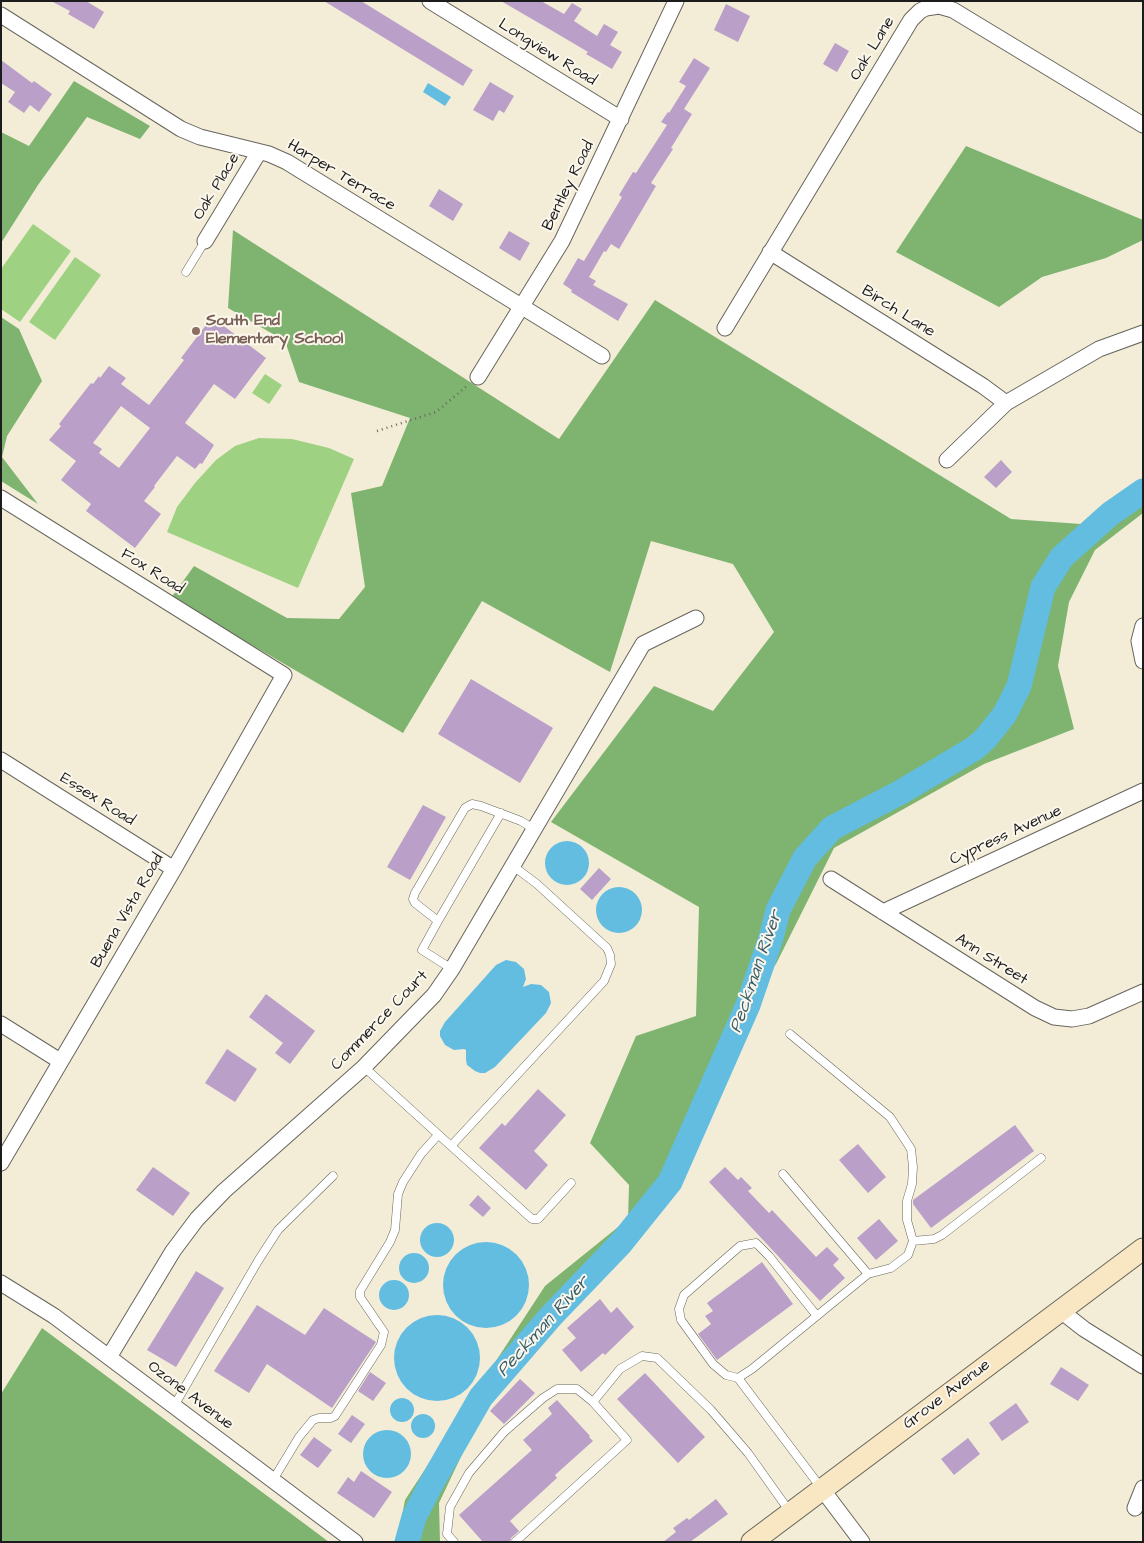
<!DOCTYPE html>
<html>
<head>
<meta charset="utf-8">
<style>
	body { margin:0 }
	#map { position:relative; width:1144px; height:1543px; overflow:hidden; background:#f3edd7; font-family:"Architects Daughter",sans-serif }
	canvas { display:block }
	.frame { position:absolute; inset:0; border:2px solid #1c1c1c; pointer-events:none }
</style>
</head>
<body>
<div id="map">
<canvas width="1144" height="1543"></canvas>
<div class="frame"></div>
</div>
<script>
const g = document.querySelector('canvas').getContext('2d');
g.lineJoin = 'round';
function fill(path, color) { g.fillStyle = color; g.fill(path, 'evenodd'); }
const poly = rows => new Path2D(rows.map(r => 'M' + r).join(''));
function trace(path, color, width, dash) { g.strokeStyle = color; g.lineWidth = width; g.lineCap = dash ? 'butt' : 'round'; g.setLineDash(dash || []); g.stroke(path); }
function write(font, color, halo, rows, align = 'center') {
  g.font = font + ' "Architects Daughter",sans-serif'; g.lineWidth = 4; g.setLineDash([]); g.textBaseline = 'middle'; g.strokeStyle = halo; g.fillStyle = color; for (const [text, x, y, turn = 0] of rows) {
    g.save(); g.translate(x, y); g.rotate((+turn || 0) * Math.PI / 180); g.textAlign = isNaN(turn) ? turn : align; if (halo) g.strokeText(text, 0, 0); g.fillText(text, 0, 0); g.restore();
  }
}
const green = poly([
	[33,224,71,251,20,322,1,309,1,269],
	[75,257,101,275,55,340,29,322],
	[265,374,282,385,269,404,252,393],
	[259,438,292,439,329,448,354,459,298,588,167,532,177,507,195,483,216,460,235,446]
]);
const forest = poly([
	[74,81,150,126,140,139,87,117,38,185,1,243,1,132,29,146],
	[966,146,1143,220,1143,240,1106,258,1042,277,999,307,896,252],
	[233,230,559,439,655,300,1011,519,1081,524,1143,480,1143,513,1095,550,1069,602,1058,666,1074,729,984,764,834,848,776,964,762,982,672,1196,612,1268,561,1320,485,1406,439,1503,440,1542,397,1542,405,1500,545,1286,628,1219,629,1185,590,1143,636,1036,696,1016,699,907,551,822,654,686,713,711,774,632,733,564,651,541,610,672,482,601,403,733,171,598,194,566,287,618,339,619,365,587,351,493,382,486,410,418,299,382,285,341,228,308],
	[1,317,19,329,42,381,7,436,2,457,38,504,1,481],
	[42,1328,329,1542,1,1542,1,1394]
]);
const water = poly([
	[428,83,451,97,445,106,423,92],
	'545 863a22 22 0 1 1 44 0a22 22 0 1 1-44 0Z',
	'596 910a23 23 0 1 1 46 0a23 23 0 1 1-46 0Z',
	[506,960,516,962,524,969,526,979,523,987,531,984,541,985,549,992,551,1003,546,1013,495,1067,485,1073,480,1073,475,1071,467,1065,466,1060,466,1050,464,1049,454,1050,445,1045,440,1036,440,1031,445,1022,496,965],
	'420 1240a17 17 0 1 1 34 0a17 17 0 1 1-34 0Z',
	'443 1285a43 43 0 1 1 86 0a43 43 0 1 1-86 0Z',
	'399 1268a15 15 0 1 1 30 0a15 15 0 1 1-30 0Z',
	'379 1295a15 15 0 1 1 30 0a15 15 0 1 1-30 0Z',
	'394 1358a43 43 0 1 1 86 0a43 43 0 1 1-86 0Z',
	'390 1410a12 12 0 1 1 24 0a12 12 0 1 1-24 0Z',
	'411 1426a12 12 0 1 1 24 0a12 12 0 1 1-24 0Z',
	'363 1454a24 24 0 1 1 48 0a24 24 0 1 1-48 0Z'
]);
const river = poly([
	[407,1542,414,1517,431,1484,481,1397,552,1315,621,1243,670,1182,748,1005,771,938,778,910,805,858,832,828,901,792,975,748,986,738,1005,714,1019,686,1043,587,1062,557,1110,514,1143,491]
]);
const building = poly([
	[51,1,86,1,104,12,94,29,68,14,70,11],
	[324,1,361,1,473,70,463,86],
	[501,1,541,1,564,14,572,3,582,9,574,21,597,36,604,24,618,32,610,45,622,52,612,69,586,54,588,52,556,33],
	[726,4,750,16,738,42,714,30],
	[835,43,849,51,837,72,823,64],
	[694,58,710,68,684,109,692,114,671,148,673,149,651,183,656,186,619,249,611,244,606,252,604,251,589,277,596,281,593,285,628,304,618,321,571,292,572,290,563,284,578,258,584,261,622,197,619,195,633,172,636,173,667,125,661,122,668,112,669,113,686,86,679,82],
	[1,60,32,83,34,81,52,94,39,112,30,105,24,113,8,102,15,92,1,83],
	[490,82,514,96,504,113,499,110,493,121,473,110],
	[439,189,463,204,453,221,429,206],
	[509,231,530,243,520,261,499,248],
	[212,317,266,358,235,399,214,384,185,423,214,445,202,464,200,463,195,469,177,456,154,486,155,487,144,501,161,514,135,548,86,511,91,504,61,480,76,461,49,440,61,426,59,424,91,383,93,384,99,376,100,378,109,366,126,378,121,384,149,405,184,360,181,358],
	[121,406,150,428,119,468,99,453,102,449,93,443],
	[1001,460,1012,472,996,488,984,477],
	[471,679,553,728,520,783,438,734],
	[423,805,446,817,410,880,387,867],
	[599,868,611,879,592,900,580,889],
	[266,994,315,1031,290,1064,275,1053,283,1043,249,1017],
	[227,1049,257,1069,235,1102,205,1083],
	[538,1089,566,1115,534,1151,548,1165,526,1190,479,1148,502,1123,505,1126],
	[1015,1125,1034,1151,931,1228,913,1204,913,1200],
	[858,1144,886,1177,868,1193,839,1160],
	[153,1167,190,1193,173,1216,136,1190],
	[725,1167,738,1180,741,1177,752,1188,748,1191,769,1213,772,1210,816,1257,827,1247,839,1259,833,1265,845,1278,820,1301,709,1182],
	[478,1195,491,1208,483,1217,469,1205],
	[879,1219,898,1241,876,1260,857,1238],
	[762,1262,793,1304,717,1360,698,1334,711,1324,705,1316,713,1311,707,1303],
	[196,1271,224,1288,176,1367,147,1350],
	[600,1299,611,1313,617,1307,634,1327,605,1355,603,1353,581,1372,562,1350,576,1338,567,1328],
	[257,1305,305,1335,324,1308,376,1342,332,1408,267,1364,249,1393,214,1371],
	[1061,1367,1089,1385,1078,1401,1050,1384],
	[370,1372,386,1383,373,1401,358,1391],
	[645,1373,705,1437,678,1463,617,1399],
	[520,1379,535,1393,504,1424,490,1411],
	[557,1400,590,1436,589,1437,593,1441,555,1475,557,1478,510,1521,519,1531,511,1538,510,1542,483,1542,459,1515,532,1450,523,1440,552,1414,548,1408],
	[1016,1403,1029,1422,1002,1441,989,1423],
	[352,1415,365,1424,351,1443,338,1434],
	[314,1437,332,1450,318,1468,300,1455],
	[968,1438,980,1454,954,1475,941,1459],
	[361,1471,392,1492,374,1518,337,1493,348,1477,354,1482],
	[716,1499,728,1514,690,1542,663,1542,676,1532,673,1528,687,1518,689,1520]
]);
const path = poly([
	[377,431,436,412,467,386]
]);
const lane = poly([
	[186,272,205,241],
	[438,921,501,813],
	[452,969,422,950,438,921,415,903,413,899,415,893,465,808,472,804,481,806,521,821,534,829],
	[790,1034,890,1117,911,1149,913,1167,912,1184,907,1201,907,1220,913,1241,908,1255,891,1268,868,1274],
	[364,1067,451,1146,604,981,611,964,610,955,607,948,537,884,513,866],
	[451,1146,532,1219,538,1219,571,1183],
	[783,1174,868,1274,752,1369,738,1378,822,1489],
	[913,1241,934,1239,942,1235,1041,1158],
	[738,1378,726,1375,713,1364,681,1320,679,1309,684,1295,740,1246,756,1243,769,1256,817,1316],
	[174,1406,258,1261,278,1230,333,1176],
	[273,1480,299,1437,313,1420,319,1418,331,1418,335,1416,381,1345,384,1332,360,1297,360,1291,390,1242,395,1230,398,1194,403,1182,421,1154,438,1135],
	[454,1542,447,1534,450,1507,469,1473,504,1432,543,1398,557,1389,577,1389,593,1402],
	[515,1542,627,1440,593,1402,620,1369,642,1356,657,1358,711,1410,748,1453,790,1512]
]);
const street = poly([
	[430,1,621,119],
	[1,15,181,129,200,137,269,154,287,162,602,356],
	[205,241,259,152],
	[770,252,983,386,1006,403],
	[725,328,911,20,920,11,926,8,939,6,953,10,1143,125],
	[478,377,562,241,676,1],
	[947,460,1006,403,1099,349,1143,333],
	[1,498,284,675,174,869,1,1163],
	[1143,626,1139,641,1143,661],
	[1,760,174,869],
	[831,879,1035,1008,1054,1017,1072,1019,1089,1016,1143,992],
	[883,912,1143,791],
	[1,1024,60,1061],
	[1,1283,54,1316,355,1542],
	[1061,1311,1084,1329,1143,1366],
	[109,1357,173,1251,197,1219,224,1191,364,1067,434,995,452,969,643,644,696,618],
	[822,1489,862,1542],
	[1135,1508,1143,1488]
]);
const secondary = poly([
	[752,1542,1143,1249]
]);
const markers = [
	[196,331,5,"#8d6e63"]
];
const streetNames = [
	["Oak Lane",873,49,-59],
	["Longview Road",547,53,32],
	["Harper Terrace",341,176,31],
	["Bentley Road",569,186,-64],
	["Oak Place",217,187,-59],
	["Birch Lane",898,312,32],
	["Fox Road",152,572,32],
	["Essex Road",97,800,32],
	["Cypress Avenue",1006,836,-25],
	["Buena Vista Road",128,911,-60],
	["Ann Street",991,960,32],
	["Commerce Court",380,1021,-46],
	["Grove Avenue",947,1395,-37],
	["Ozone Avenue",190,1396,37]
];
const educationNames = [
	["South End",206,322],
	["Elementary School",206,340]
];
const waterNames = [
	["Peckman River",757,972,-71],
	["Peckman River",544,1327,-48]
];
fill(green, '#9ed282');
fill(forest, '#7eb470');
fill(water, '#63bde1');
trace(river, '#63bde1', 25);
fill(building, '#ba9fc9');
trace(lane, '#67655d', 9);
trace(street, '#67655d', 17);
trace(secondary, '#67655d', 23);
trace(path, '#67655d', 2.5, [1, 4]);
trace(lane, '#fff', 8);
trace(street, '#fff', 15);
trace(secondary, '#f9e7c3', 21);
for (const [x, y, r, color] of markers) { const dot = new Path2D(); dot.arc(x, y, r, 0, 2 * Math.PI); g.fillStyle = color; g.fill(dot); trace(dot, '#fbf7ec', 2); }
write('16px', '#1c1c1c', '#fbf7ec', streetNames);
write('bold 16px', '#785e54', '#fbf7ec', educationNames, 'left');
write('italic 18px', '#385c6b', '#fbf7ec', waterNames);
</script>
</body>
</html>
